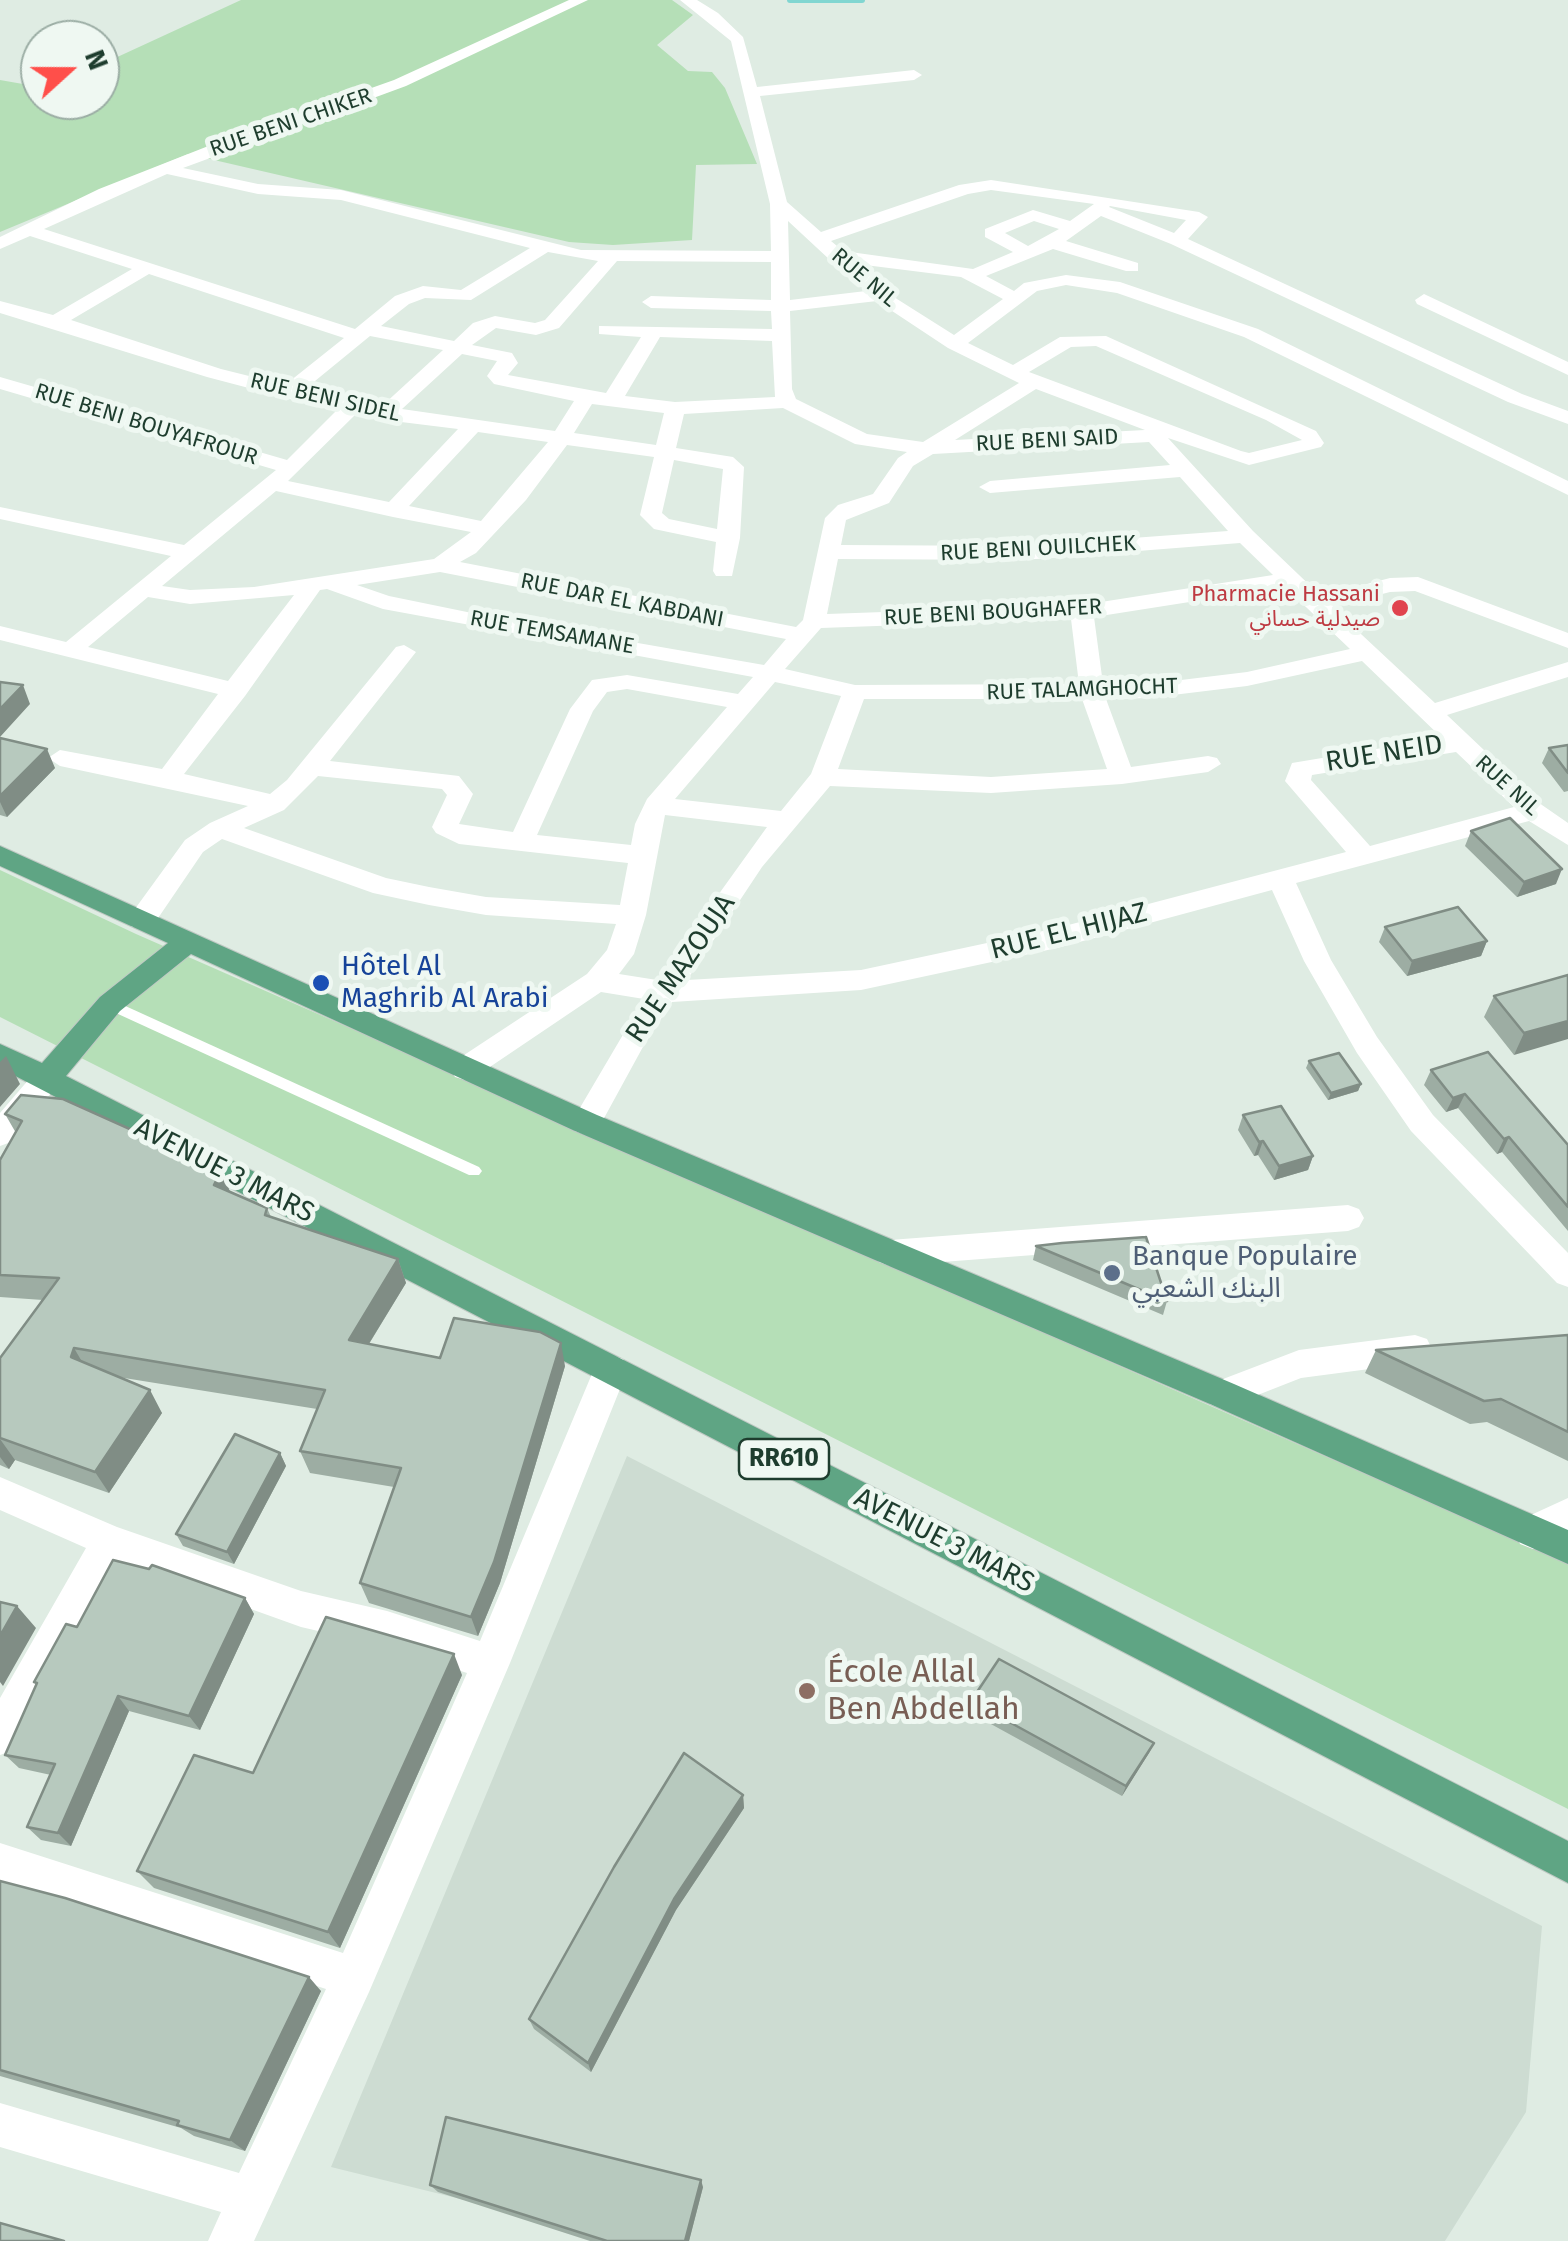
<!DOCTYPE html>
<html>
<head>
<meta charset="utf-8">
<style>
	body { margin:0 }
	#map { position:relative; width:1568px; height:2241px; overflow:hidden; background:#dfece3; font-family:"Fira Sans",sans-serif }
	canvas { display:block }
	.north { position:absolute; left:20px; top:20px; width:100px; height:100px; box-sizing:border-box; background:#eff8f2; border:2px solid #9bada4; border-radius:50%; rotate:69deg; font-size:28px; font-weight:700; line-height:40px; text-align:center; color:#1e3d2e }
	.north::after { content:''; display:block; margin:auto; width:35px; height:45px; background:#ff4f4a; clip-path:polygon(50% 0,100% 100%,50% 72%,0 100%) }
</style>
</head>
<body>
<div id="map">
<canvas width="1568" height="2241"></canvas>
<div class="north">N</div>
</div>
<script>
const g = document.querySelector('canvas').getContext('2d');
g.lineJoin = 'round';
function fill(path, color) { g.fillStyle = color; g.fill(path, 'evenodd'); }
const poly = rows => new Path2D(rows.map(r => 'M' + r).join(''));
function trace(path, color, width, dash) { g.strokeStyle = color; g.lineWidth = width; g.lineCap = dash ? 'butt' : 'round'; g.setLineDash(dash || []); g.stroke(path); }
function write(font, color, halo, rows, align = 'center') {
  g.font = font + ' "Fira Sans","Noto Sans Arabic",sans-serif'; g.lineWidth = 10; g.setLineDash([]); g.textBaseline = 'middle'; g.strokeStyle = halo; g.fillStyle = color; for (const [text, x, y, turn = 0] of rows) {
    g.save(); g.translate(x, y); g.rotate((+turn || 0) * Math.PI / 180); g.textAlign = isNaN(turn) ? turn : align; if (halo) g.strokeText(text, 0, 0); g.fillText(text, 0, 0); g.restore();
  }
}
const built = poly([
	[627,1456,1542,1926,1526,2112,1445,2241,630,2241,331,2167]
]);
const green = poly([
	[241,0,672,0,693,15,657,45,688,71,712,72,725,88,757,164,696,165,692,240,613,245,569,242,188,154,0,232,0,80,40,87,40,100,100,100,100,65],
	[0,870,136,934,1568,1563,1568,1809,0,1017]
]);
const stream = poly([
	[790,0,862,0]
]);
const service = poly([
	[110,999,479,1167,482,1171,479,1175,469,1175,105,1008,103,1004,110,999]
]);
const minor = poly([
	[569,0,588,0,406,86,183,168,258,184,341,190,581,250,771,251,770,204,731,41,680,0,697,0,718,13,743,37,757,87,914,70,922,75,914,80,760,96,787,202,821,232,959,185,991,180,1199,212,1208,217,1188,239,1522,394,1568,411,1568,424,1508,402,1171,244,1101,216,1066,241,1138,263,1138,271,1126,271,1053,249,986,276,1014,291,1024,283,1066,275,1120,282,1258,329,1568,481,1568,495,1244,337,1117,293,1066,285,1037,291,968,343,1013,365,1060,337,1106,336,1316,431,1324,443,1321,447,1249,465,1168,438,1253,531,1321,596,1390,578,1418,577,1568,633,1568,648,1415,591,1390,592,1332,607,1435,703,1568,662,1568,677,1447,715,1542,805,1568,823,1568,845,1529,821,1296,883,1331,960,1377,1037,1433,1115,1568,1253,1568,1287,1557,1283,1411,1131,1357,1053,1304,961,1272,890,1057,948,861,990,672,1002,644,1045,597,1131,586,1135,575,1131,571,1123,644,999,601,992,475,1077,465,1080,455,1077,450,1069,455,1061,587,974,607,950,616,924,486,915,429,905,373,893,222,839,203,852,152,927,132,927,128,920,132,913,185,840,210,823,248,806,60,766,48,758,60,750,162,769,218,694,0,640,0,626,66,642,171,556,0,519,0,507,184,545,276,470,0,389,0,377,287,460,336,411,207,377,0,313,0,301,53,315,132,269,30,236,0,249,0,237,99,189,216,143,394,80,569,0],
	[167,174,258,194,341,200,530,248,461,290,423,286,395,296,355,329,44,229,167,174],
	[991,190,1094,204,1070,221,1033,210,985,229,985,237,1013,252,973,269,843,251,831,241,968,194,991,190],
	[1109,207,1110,206,1186,220,1174,233,1109,207],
	[788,221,830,260,866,291,790,300,788,221],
	[1034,221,1059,229,1028,246,1005,233,1034,221],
	[548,252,598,261,545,320,535,323,495,316,473,323,454,341,381,326,409,304,425,298,471,300,548,252],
	[617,261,771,262,771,300,651,296,642,302,651,308,771,311,772,329,599,326,599,334,641,337,606,393,508,375,518,363,512,353,472,345,496,328,536,335,559,328,617,261],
	[857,264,961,277,1003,299,954,335,897,299,857,264],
	[149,274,344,338,285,385,221,369,71,320,149,274],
	[877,301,948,348,1019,383,923,442,867,434,796,399,792,389,790,311,877,301],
	[370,336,443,350,382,406,304,390,370,336],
	[660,337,772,341,775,397,675,402,625,396,660,337],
	[1096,346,1266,420,1302,440,1249,453,1241,451,1029,372,1071,347,1096,346],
	[462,354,497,361,487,376,494,384,574,401,555,431,402,409,462,354],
	[1036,389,1145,430,955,440,1036,389],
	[592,404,664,413,656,445,574,433,592,404],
	[783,408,855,444,907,452,898,458,873,494,838,505,825,518,803,620,796,627,460,562,476,553,526,500,567,445,654,457,640,515,654,529,716,542,713,571,716,576,732,576,740,538,744,467,733,457,676,448,684,414,783,408],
	[355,415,385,420,458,429,389,502,288,481,355,415],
	[478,432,548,442,481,521,409,506,478,432],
	[1149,442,1170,465,990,481,979,487,990,493,1180,477,1228,531,1023,546,841,545,846,520,889,503,913,466,933,454,1149,442],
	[674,460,723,469,717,529,669,519,662,513,674,460],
	[276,491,393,517,471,532,434,559,254,587,190,590,162,586,276,491],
	[1240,543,1273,575,1082,605,827,614,838,559,1023,560,1240,543],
	[440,572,786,639,764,665,506,620,389,596,357,585,440,572],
	[1285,587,1350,649,1247,672,1148,684,1103,684,1094,617,1285,587],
	[327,589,383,609,753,677,738,694,627,675,592,680,570,709,513,832,459,824,473,794,459,776,330,761,416,652,404,645,396,647,287,780,270,794,184,774,245,696,320,590,327,589],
	[294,595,228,681,88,647,148,597,190,604,294,595],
	[1071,619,1079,684,855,685,785,669,821,628,1071,619],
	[1362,661,1442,738,1292,763,1285,781,1346,852,1057,928,861,970,687,980,762,867,830,786,991,793,1122,784,1208,772,1221,764,1217,758,1208,756,1131,767,1106,699,1148,698,1247,686,1362,661],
	[775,682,841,696,811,774,781,811,675,799,775,682],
	[627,689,727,707,647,799,635,824,631,845,537,835,593,711,607,692,627,689],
	[864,699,1082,699,1107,769,991,777,838,769,864,699],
	[1456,752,1514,807,1370,846,1311,780,1312,775,1456,752],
	[318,776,442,789,447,795,432,827,436,833,459,844,628,863,620,905,486,897,429,887,386,878,244,828,284,810,318,776],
	[665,815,767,827,657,980,619,974,634,954,646,915,665,815],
	[1424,294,1568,362,1568,375,1417,304,1415,300,1424,294],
	[46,1068,56,1071,61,1079,56,1087,11,1142,0,1146,0,1113,36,1071,46,1068],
	[1348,1205,1359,1209,1364,1218,1359,1227,1348,1231,890,1266,879,1262,874,1253,879,1244,890,1240,1348,1205],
	[1415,1335,1427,1339,1432,1349,1427,1359,1415,1363,1301,1378,1222,1409,1210,1404,1205,1394,1210,1384,1299,1350,1415,1335],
	[611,1355,623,1359,628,1369,510,1663,369,1992,254,2241,208,2241,221,2212,0,2147,0,2103,239,2173,326,1989,0,1883,0,1843,343,1953,467,1673,387,1647,301,1627,117,1561,14,1750,0,1755,0,1698,86,1548,0,1510,0,1477,117,1527,301,1591,387,1611,480,1641,594,1369,599,1359,611,1355],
	[1568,1498,1568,1532,1533,1549,1520,1544,1515,1532,1520,1520,1568,1498]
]);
const primary = poly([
	[0,846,597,1115,1234,1384,1568,1530,1568,1564,1210,1404,575,1131,191,954,120,1011,66,1076,1568,1841,1568,1883,0,1068,0,1044,42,1063,100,997,168,943,0,866,0,846]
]);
const wall = poly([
	[0,738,55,768,7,817,0,815],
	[1568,745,1568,791,1564,792,1542,763,1549,748],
	[1471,831,1556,884,1517,897,1465,846],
	[1385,927,1487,941,1481,956,1407,976,1379,942],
	[1568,975,1514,1055,1484,1017,1494,996],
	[1309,1061,1361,1084,1358,1091,1328,1100,1306,1068],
	[1431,1070,1568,1145,1568,1231,1502,1152,1497,1154,1458,1108,1446,1112,1424,1085],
	[5,1114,221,1170,230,1192,267,1208,271,1217,398,1259,406,1283,369,1344,440,1358,565,1366,500,1583,478,1636,369,1603,360,1583,394,1487,310,1473,300,1451,317,1409,118,1377,162,1413,109,1493,15,1460,9,1469,0,1465,0,1358,43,1300,0,1297,0,1160,16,1133],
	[1243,1115,1313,1156,1308,1170,1274,1180,1258,1155,1254,1156,1238,1130],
	[1036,1246,1167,1301,1163,1315,1033,1260],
	[1568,1335,1568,1461,1487,1422,1470,1424,1365,1373,1376,1350],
	[280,1453,286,1466,234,1564,183,1546,176,1534],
	[245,1598,254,1614,200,1730,129,1711,71,1846,41,1840,27,1827,51,1775,19,1768,5,1755,36,1685,34,1682,77,1627],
	[462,1675,340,1948,154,1888,137,1871,253,1773],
	[971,1701,1154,1743,1122,1796,969,1712],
	[743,1795,744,1808,676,1910,591,2072,534,2029,529,2019],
	[0,1881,321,1991,245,2151,194,2136,181,2128,0,2076],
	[430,2185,703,2187,689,2241,590,2241,438,2192]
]);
const shadedWall = poly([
	[23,685,30,704,0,737,0,709],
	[47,749,55,768,7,817,0,802,0,796],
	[1562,869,1556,884,1517,897,1524,882],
	[1487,941,1481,956,1407,976,1412,961],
	[1568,1021,1568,1039,1514,1055,1524,1033],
	[6,1056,20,1084,0,1107,0,1062],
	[1361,1084,1358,1091,1328,1100,1331,1093],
	[1465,1094,1458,1108,1446,1112,1453,1098],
	[1509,1137,1502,1152,1497,1154,1504,1139],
	[1263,1141,1258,1155,1254,1156,1259,1142],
	[1313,1156,1308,1170,1274,1180,1279,1166],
	[221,1170,231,1194,214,1185],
	[398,1259,406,1283,357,1363,349,1340],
	[561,1343,565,1366,500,1583,478,1636,471,1617],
	[74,1348,88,1372,71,1357],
	[150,1390,162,1413,109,1493,95,1472],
	[0,1439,15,1460,9,1469,0,1457],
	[280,1453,286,1466,234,1564,227,1552],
	[245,1598,254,1614,200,1730,189,1716],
	[17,1606,36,1628,3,1686,0,1682,0,1636],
	[454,1654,462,1675,340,1948,328,1932],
	[118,1696,129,1711,71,1846,58,1833],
	[1154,1743,1149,1753,1122,1796,1126,1786],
	[743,1795,744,1808,676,1910,591,2072,588,2063,674,1899],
	[309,1977,321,1991,245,2151,230,2140],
	[701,2180,703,2187,689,2241,685,2241]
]);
const building = poly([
	[0,682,23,685,0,709,0,682],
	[0,738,47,749,0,796,0,738],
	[1568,745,1568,773,1549,748,1568,745],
	[1510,818,1562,869,1524,882,1471,831,1510,818],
	[1458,907,1487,941,1412,961,1385,927,1458,907],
	[1568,975,1568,1021,1524,1033,1494,996,1568,975],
	[1488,1052,1568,1145,1568,1207,1509,1137,1504,1139,1465,1094,1453,1098,1431,1070,1488,1052],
	[1339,1053,1361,1084,1331,1093,1309,1061,1339,1053],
	[21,1095,63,1099,221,1170,214,1185,267,1208,265,1215,398,1259,349,1340,440,1358,454,1318,540,1332,561,1343,494,1562,471,1617,360,1583,401,1468,300,1451,325,1390,74,1348,71,1357,150,1390,95,1472,0,1438,0,1358,59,1278,0,1275,0,1160,22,1121,5,1114,21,1095],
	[1281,1106,1313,1156,1279,1166,1263,1141,1259,1142,1243,1115,1281,1106],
	[1146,1237,1167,1301,1036,1246,1062,1243,1146,1237],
	[1568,1335,1568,1432,1501,1399,1484,1401,1376,1350,1568,1335],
	[235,1434,280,1453,227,1552,176,1534,235,1434],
	[113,1560,149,1569,152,1565,245,1598,189,1716,118,1696,58,1833,27,1827,55,1764,5,1755,37,1683,34,1682,66,1624,77,1627,113,1560],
	[0,1602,17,1606,0,1636,0,1602],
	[326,1617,454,1654,328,1932,137,1871,194,1755,253,1773,326,1617],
	[999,1659,1154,1743,1126,1786,971,1701,999,1659],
	[684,1753,743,1795,674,1899,588,2063,529,2019,614,1867,684,1753],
	[0,1881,65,1898,309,1977,230,2140,177,2125,179,2121,0,2070,0,1881],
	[446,2117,701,2180,685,2241,607,2241,430,2185,446,2117],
	[0,2223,64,2241,0,2241,0,2223]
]);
const markers = [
	[1400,608,10,"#e0444e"],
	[321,983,10,"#1a4fb4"],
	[1112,1273,10,"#5c6f8a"],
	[807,1691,10,"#8d6e63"]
];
const farStreetnames = [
	["RUE BENI CHIKER",291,123,-19],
	["RUE NIL",864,278,40],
	["RUE BENI SIDEL",325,398,13],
	["RUE BENI BOUYAFROUR",146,425,17],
	["RUE BENI SAID",1047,441,-3],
	["RUE BENI OUILCHEK",1038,549,-3],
	["RUE DAR EL KABDANI",622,601,11],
	["RUE BENI BOUGHAFER",993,613,-3],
	["RUE TEMSAMANE",552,633,10],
	["RUE TALAMGHOCHT",1082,690,-2],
	["RUE NIL",1507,786,42]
];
const farHealthnames = [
	["Pharmacie Hassani",1380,595],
	["صيدلية حساني",1380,620]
];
const shields = [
	[784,1459,90]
];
const shieldNames = [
	["RR610",784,1459]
];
const streetNames = [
	["RUE NEID",1384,754,-9],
	["RUE EL HIJAZ",1069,932,-14],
	["RUE MAZOUJA",681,969,-56],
	["AVENUE 3 MARS",224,1171,27],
	["AVENUE 3 MARS",944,1541,27]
];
const transitNames = [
	["Hôtel Al",341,967],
	["Maghrib Al Arabi",341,999]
];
const serviceNames = [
	["Banque Populaire",1132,1257],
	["البنك الشعبي",1132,1289]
];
const nearEducationnames = [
	["École Allal",827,1673],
	["Ben Abdellah",827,1710]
];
fill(built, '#cddcd2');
fill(green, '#b5dfb7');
trace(stream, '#81d6d1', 6);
trace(primary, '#c0c9c4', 2);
fill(service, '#fff');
fill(minor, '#fff');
fill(primary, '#5fa584');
fill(wall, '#9dada3');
fill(shadedWall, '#808d85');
fill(building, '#b7c9be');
trace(building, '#808d85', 2.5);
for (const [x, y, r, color] of markers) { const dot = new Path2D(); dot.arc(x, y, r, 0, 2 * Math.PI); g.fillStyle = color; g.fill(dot); trace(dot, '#eff8f2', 4); }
write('22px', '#1e3d2e', '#eff8f2', farStreetnames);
write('22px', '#be3a42', '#eff8f2', farHealthnames, 'right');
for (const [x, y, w] of shields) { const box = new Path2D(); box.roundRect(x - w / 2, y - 20, w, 40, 8); g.fillStyle = '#eff8f2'; g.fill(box); trace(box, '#1e3d2e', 2.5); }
write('bold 25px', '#1e3d2e', null, shieldNames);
write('28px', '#1e3d2e', '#eff8f2', streetNames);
write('28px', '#164399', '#eff8f2', transitNames, 'left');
write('28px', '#4e5e75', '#eff8f2', serviceNames, 'left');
write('32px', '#785e54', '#eff8f2', nearEducationnames, 'left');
</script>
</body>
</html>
